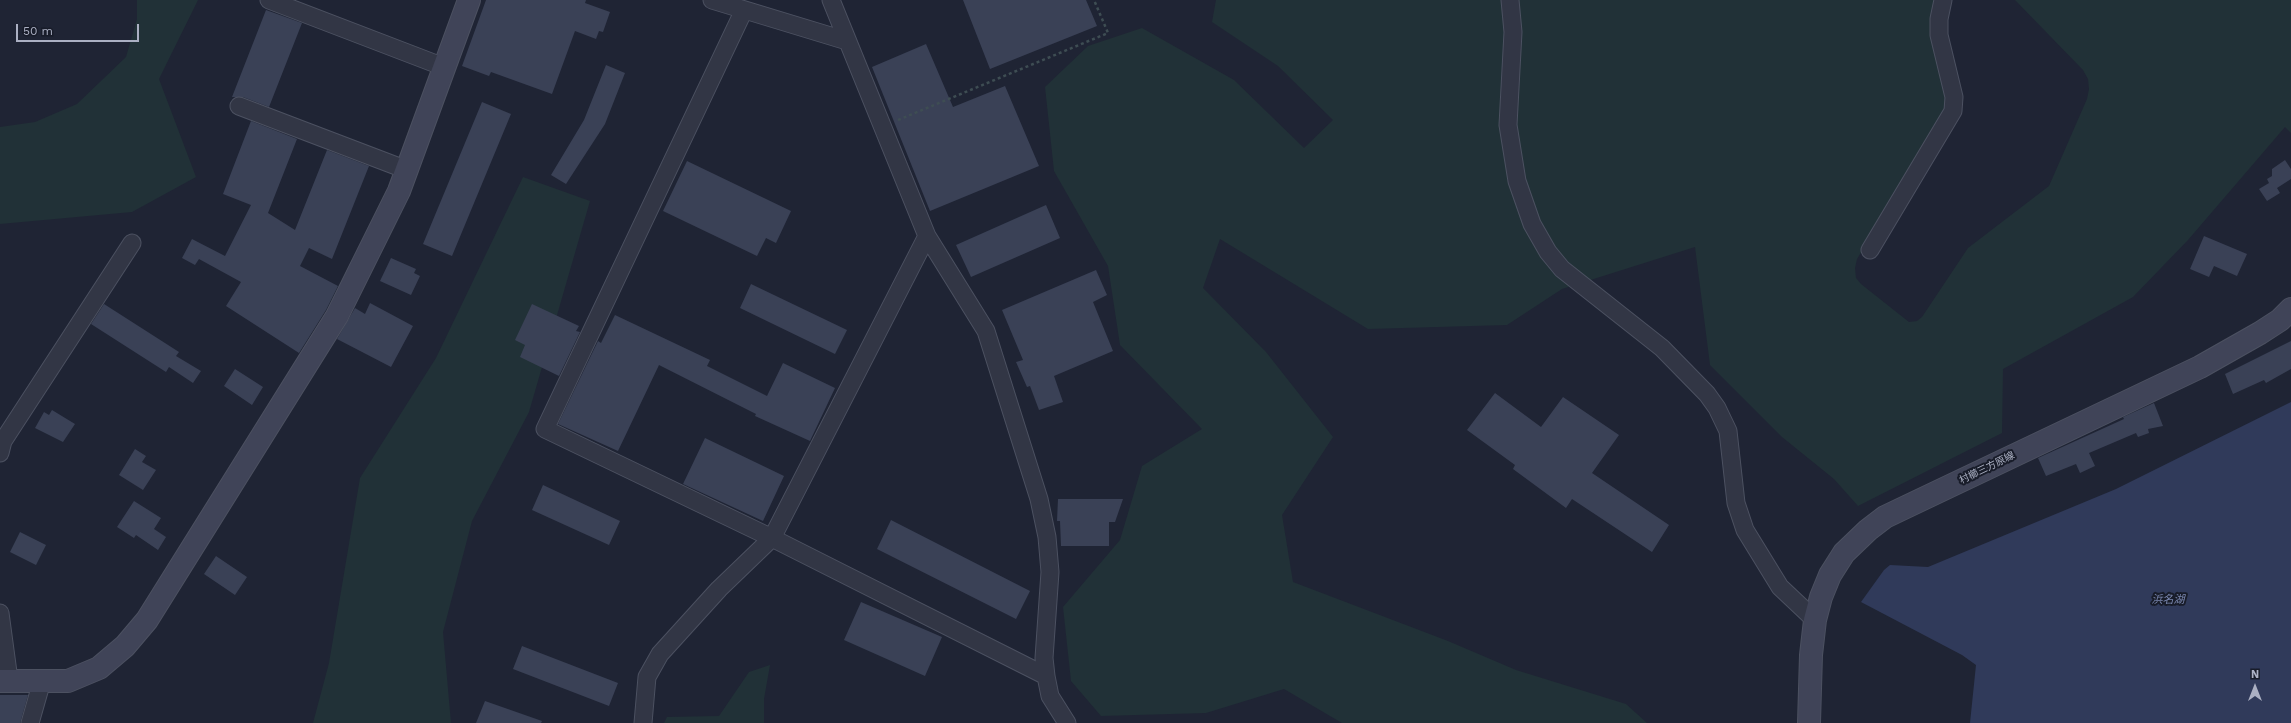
<!DOCTYPE html>
<html>
<head>
<meta charset="utf-8">
<style>
	body { margin:0 }
	#map { position:relative; width:2291px; height:723px; overflow:hidden; background:#1f2434; font-family:"Work Sans",sans-serif }
	canvas { display:block }
	.north { position:absolute; left:2235px; top:667px; width:40px; height:40px; -webkit-text-stroke:3px #181c29; paint-order:stroke; rotate:0deg; font-size:11px; font-weight:700; line-height:16px; text-align:center; color:#abb0c3 }
	.north::after { content:''; display:block; margin:auto; width:14px; height:18px; background:#abb0c3; clip-path:polygon(50% 0,100% 100%,50% 72%,0 100%) }
	.scale { position:absolute; left:16px; top:24px; width:123px; height:18px; box-sizing:border-box; border:2px solid #abb0c3; border-top:0; padding-left:5px; font-size:12px; line-height:14px; white-space:nowrap; color:#abb0c3; -webkit-text-stroke:3px #181c29; paint-order:stroke }
</style>
</head>
<body>
<div id="map">
<canvas width="2291" height="723"></canvas>
<div class="north">N</div>
<div class="scale">50 m</div>
</div>
<script>
const g = document.querySelector('canvas').getContext('2d');
g.lineJoin = 'round';
function fill(path, color) { g.fillStyle = color; g.fill(path, 'evenodd'); }
const poly = rows => new Path2D(rows.map(r => 'M' + r).join(''));
function trace(path, color, width, dash) { g.strokeStyle = color; g.lineWidth = width; g.lineCap = dash ? 'butt' : 'round'; g.setLineDash(dash || []); g.stroke(path); }
function write(font, color, halo, rows, align = 'center') {
  g.font = font + ' "Work Sans","Noto Sans JP",sans-serif'; g.lineWidth = 4; g.setLineDash([]); g.textBaseline = 'middle'; g.strokeStyle = halo; g.fillStyle = color; for (const [text, x, y, turn = 0] of rows) {
    g.save(); g.translate(x, y); g.rotate((+turn || 0) * Math.PI / 180); g.textAlign = isNaN(turn) ? turn : align; if (halo) g.strokeText(text, 0, 0); g.fillText(text, 0, 0); g.restore();
  }
}
const green = poly([
	[137,0,198,0,159,79,196,177,132,212,0,224,0,127,35,122,77,104,126,57,137,19],
	[1216,0,1937,0,1948,98,1945,114,1857,259,1855,268,1856,278,1861,284,1909,322,1917,321,1922,317,1968,248,2049,186,2087,99,2089,89,2088,79,2083,70,2015,0,2291,0,2291,133,2285,127,2188,240,2133,297,2003,369,2002,433,1858,506,1834,479,1782,437,1710,365,1695,247,1562,289,1507,325,1368,329,1220,239,1203,288,1266,352,1333,437,1282,515,1293,582,1448,641,1516,670,1626,704,1647,723,1342,723,1284,689,1206,713,1101,716,1071,681,1063,607,1120,540,1142,466,1202,429,1120,345,1108,266,1054,171,1045,87,1088,46,1142,28,1234,80,1304,148,1333,120,1278,66,1212,22],
	[523,177,590,201,529,412,472,521,443,632,451,723,313,723,329,663,360,478,436,358],
	[770,665,764,699,764,723,664,723,667,717,719,716,749,672]
]);
const water = poly([
	[2291,402,2291,723,1970,723,1976,665,1962,655,1861,602,1884,570,1890,565,1928,567,2116,489]
]);
const building = poly([
	[486,0,586,0,585,3,610,12,603,32,599,31,596,39,575,31,552,94,491,72,489,76,462,66],
	[963,0,1086,0,1097,26,990,69],
	[266,10,302,23,269,107,243,97,232,97],
	[926,44,953,107,1005,86,1039,166,930,211,872,67],
	[606,65,625,73,605,124,566,184,551,175,584,120],
	[482,102,511,114,452,256,423,244],
	[251,121,297,139,268,213,295,230,327,150,369,166,332,259,309,248,300,266,338,286,326,310,299,353,226,306,241,282,199,259,195,265,182,258,192,239,225,256,251,205,223,194],
	[2285,160,2291,169,2291,179,2277,188,2280,193,2267,201,2259,189,2269,183,2267,179,2272,176,2272,169],
	[687,161,791,211,776,243,766,238,757,256,663,211],
	[1046,205,1060,238,971,277,956,245],
	[2204,236,2247,254,2237,276,2214,266,2209,277,2190,269],
	[391,258,416,269,414,273,420,276,411,295,380,281],
	[1096,270,1107,295,1093,302,1113,351,1054,376,1063,402,1039,410,1030,386,1027,387,1016,362,1023,360,1002,310],
	[751,284,847,330,835,354,740,308],
	[370,303,413,326,391,367,337,339,355,308,365,314],
	[104,304,179,352,176,356,201,371,193,383,169,367,166,372,91,324],
	[532,304,579,326,576,331,580,332,559,376,520,357,525,345,515,340],
	[615,315,710,360,707,366,767,396,783,363,835,388,810,441,755,416,756,414,659,365,618,451,558,424,598,341,601,343],
	[2291,341,2291,369,2266,383,2264,380,2233,394,2225,374],
	[235,369,263,387,252,405,224,386],
	[1495,393,1541,427,1563,397,1619,435,1592,473,1669,525,1652,552,1572,499,1566,508,1513,469,1515,465,1467,430],
	[2154,403,2163,426,2148,429,2149,433,2138,437,2136,433,2089,453,2095,466,2080,473,2076,464,2046,476,2038,458,2124,419,2123,417],
	[52,410,75,424,63,442,35,428,44,412,49,415],
	[705,438,784,476,763,521,683,484],
	[135,449,146,456,142,462,156,470,143,490,119,475],
	[543,485,620,521,609,545,532,510],
	[1058,499,1123,499,1115,522,1109,522,1109,546,1061,546,1060,521,1057,521],
	[134,501,161,518,154,529,166,537,158,550,136,535,134,538,117,527],
	[891,520,1030,591,1016,619,877,549],
	[20,532,46,545,36,565,10,552],
	[216,556,247,577,235,595,204,574],
	[861,602,942,637,925,676,844,640],
	[522,646,618,683,609,706,513,669],
	[0,695,28,695,20,723,0,723],
	[485,701,542,721,541,723,476,723]
]);
const path = poly([
	[898,120,1108,33,1094,0]
]);
const street = poly([
	[269,0,444,67],
	[712,0,847,41],
	[831,0,927,236,986,331,1039,499,1047,537,1050,572,1044,658,1046,676,1050,696,1067,723],
	[1510,0,1513,32,1508,125,1517,181,1532,224,1548,252,1562,269,1662,348,1707,394,1717,408,1728,431,1736,503,1745,530,1780,587,1815,620],
	[744,10,545,429,772,538,1046,676],
	[239,106,407,170],
	[1870,250,1953,111,1954,97,1939,35,1939,19,1943,0],
	[0,453,3,441,132,243],
	[0,613,9,680],
	[30,723,42,681],
	[643,723,647,677,660,654,719,589,772,538,927,236]
]);
const secondary = poly([
	[0,681,68,681,99,668,125,646,147,620,337,316,399,191,469,0],
	[1809,723,1811,655,1815,620,1821,597,1830,575,1844,553,1868,530,1885,517,1908,506,2200,367,2260,333,2280,320,2291,309]
]);
const streetNames = [
	["村櫛三方原線",1987,468,-26]
];
const waterNames = [
	["浜名湖",2168,600]
];
fill(green, '#213137');
fill(water, '#303a5a');
fill(building, '#3a4156');
trace(street, '#4c5161', 19);
trace(secondary, '#4c5161', 24);
trace(path, '#3e4d53', 2.5, [3, 3]);
trace(street, '#323645', 17);
trace(secondary, '#404458', 22);
write('10px', '#abb0c3', '#181c29', streetNames);
write('italic 11px', '#7b88b0', '#181c29', waterNames);
</script>
</body>
</html>
